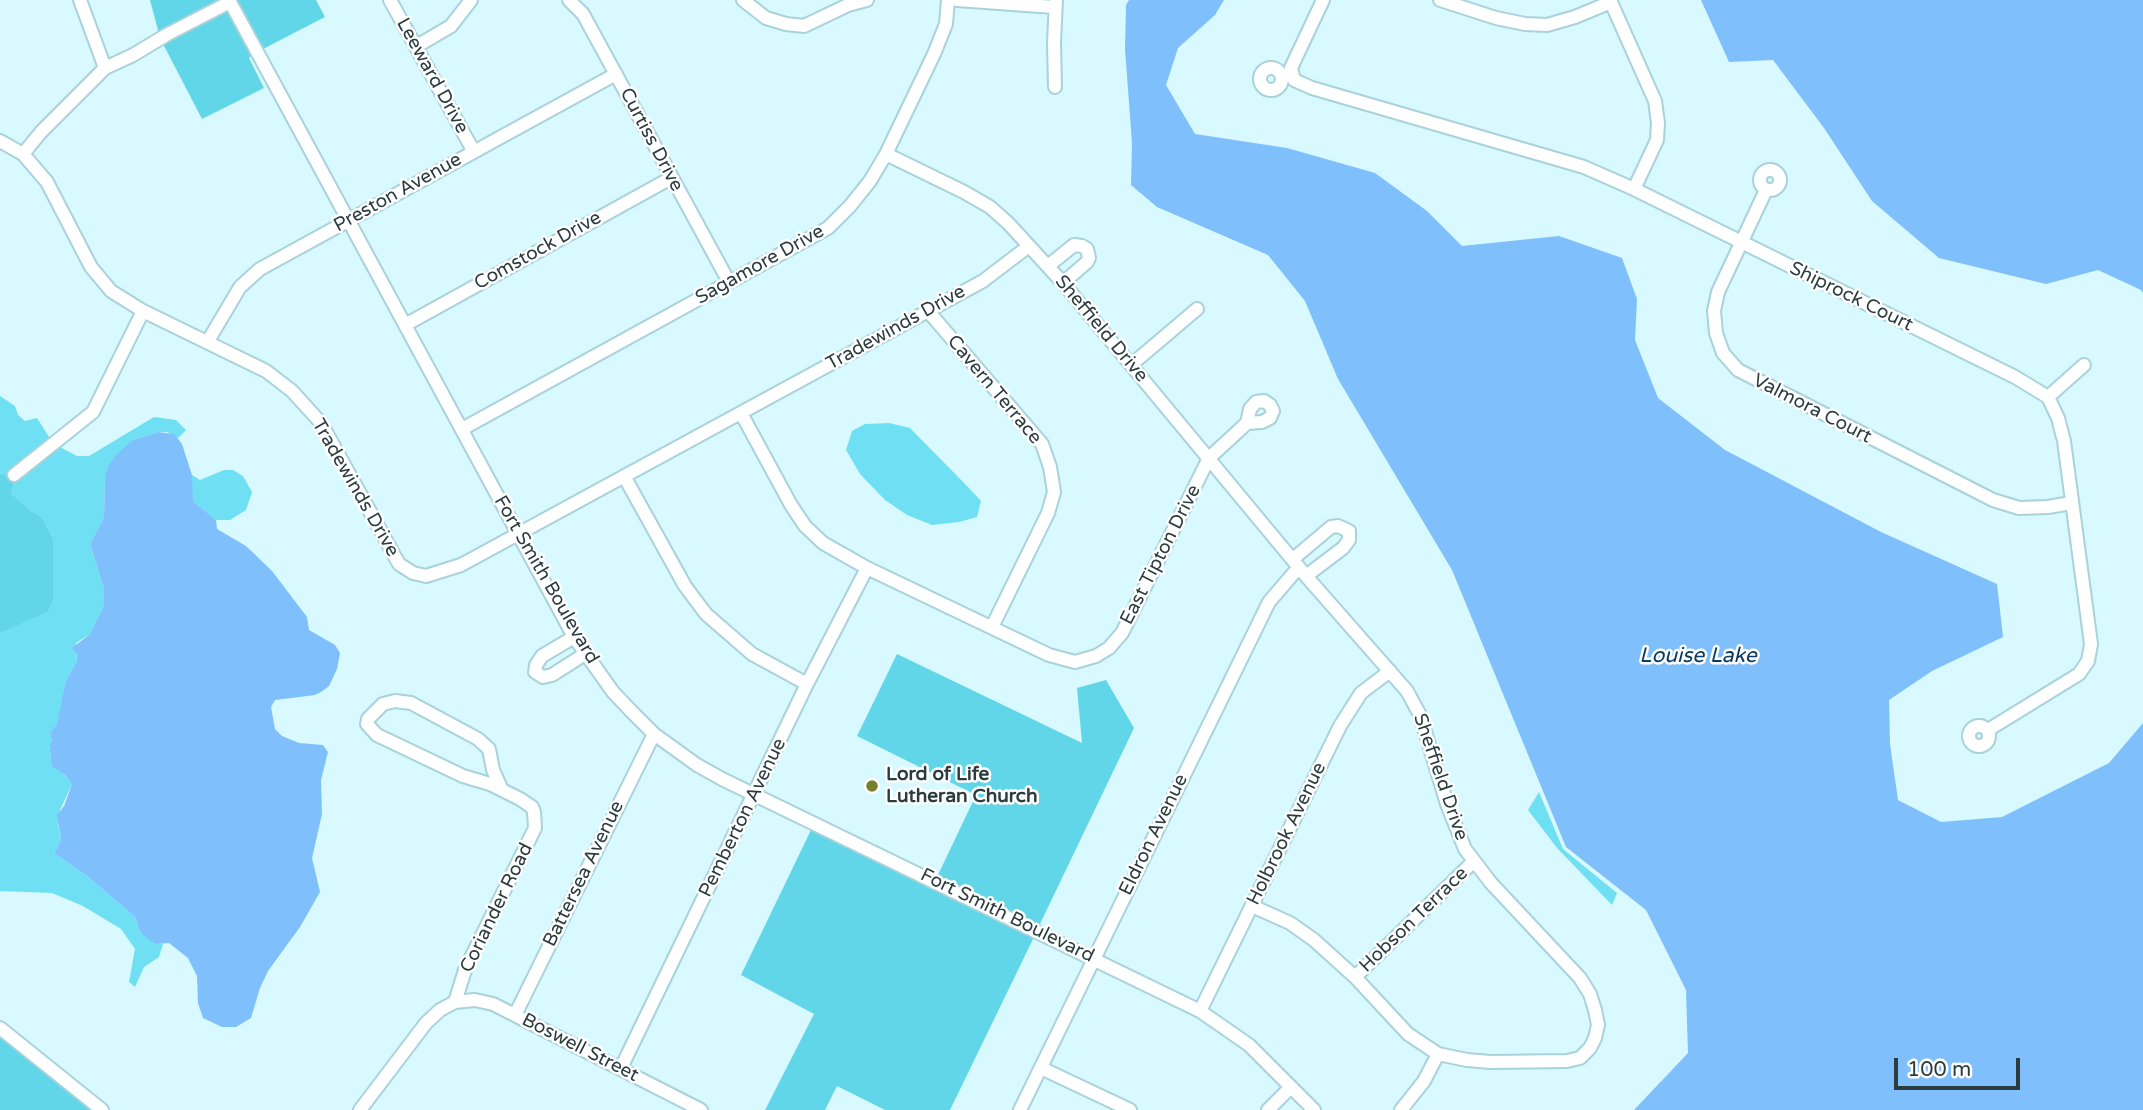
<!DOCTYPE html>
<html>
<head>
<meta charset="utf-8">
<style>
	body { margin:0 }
	#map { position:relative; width:2143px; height:1110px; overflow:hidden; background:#d7f9ff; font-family:"Varela Round",sans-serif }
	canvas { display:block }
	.scale { position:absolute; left:1894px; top:1058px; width:126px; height:32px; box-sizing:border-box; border:4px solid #2b3c3f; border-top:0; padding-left:9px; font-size:21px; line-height:24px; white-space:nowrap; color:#2b3c3f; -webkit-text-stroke:5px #fff; paint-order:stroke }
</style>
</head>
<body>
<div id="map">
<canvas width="2143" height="1110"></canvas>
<div class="scale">100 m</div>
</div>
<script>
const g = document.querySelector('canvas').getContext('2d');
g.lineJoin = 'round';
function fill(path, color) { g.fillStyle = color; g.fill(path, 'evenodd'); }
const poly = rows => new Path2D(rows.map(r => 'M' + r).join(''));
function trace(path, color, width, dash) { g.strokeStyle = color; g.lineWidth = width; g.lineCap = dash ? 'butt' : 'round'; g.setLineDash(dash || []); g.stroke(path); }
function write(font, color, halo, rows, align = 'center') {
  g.font = font + ' "Varela Round",sans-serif'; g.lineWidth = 5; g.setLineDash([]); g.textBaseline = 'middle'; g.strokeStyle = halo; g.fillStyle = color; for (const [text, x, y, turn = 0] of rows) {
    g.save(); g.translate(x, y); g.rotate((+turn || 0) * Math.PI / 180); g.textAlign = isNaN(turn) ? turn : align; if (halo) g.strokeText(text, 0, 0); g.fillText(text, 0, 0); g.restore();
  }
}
const green = poly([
	[0,396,15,406,18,415,25,421,37,418,51,440,8,473,12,481,58,446,77,456,89,456,154,417,176,420,186,430,178,438,167,432,158,432,133,440,105,476,104,517,90,544,104,589,104,605,90,634,76,643,77,661,66,680,61,709,57,724,50,733,52,742,49,744,51,759,72,784,60,810,58,824,61,840,54,853,87,876,135,917,140,932,156,944,163,944,159,957,144,967,135,987,129,982,135,949,121,929,83,906,52,893,0,891,0,633,22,622,52,560,53,538,42,517,31,511,11,493,3,473,0,474],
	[889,423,910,428,968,487,981,501,977,517,959,522,932,525,907,515,885,500,860,474,846,450,852,431,865,424],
	[224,470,233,470,243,476,252,492,246,510,230,520,216,520,193,501,191,481,192,475,200,480],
	[1539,792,1563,849,1617,893,1612,905,1557,848,1528,810]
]);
const forest = poly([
	[150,0,224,0,159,34],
	[234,0,316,0,325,17,261,50],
	[228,8,253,54,249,58,264,88,202,119,162,42],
	[3,473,13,483,11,493,31,511,42,517,53,538,53,600,47,612,0,633,0,474],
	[897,654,1082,743,1077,688,1106,680,1134,728,1039,926,937,877,976,795,857,736],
	[812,828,1035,935,950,1110,885,1110,837,1086,825,1110,765,1110,814,1014,741,975],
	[0,1034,95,1110,0,1110]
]);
const water = poly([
	[1129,0,1224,0,1215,15,1178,48,1166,85,1195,134,1287,148,1375,173,1427,211,1462,246,1559,236,1622,258,1637,299,1635,340,1658,398,1725,450,1881,532,1997,584,2003,637,1932,671,1889,700,1890,744,1898,800,1941,822,2002,817,2109,763,2143,723,2143,1110,1634,1110,1688,1053,1686,990,1646,910,1566,847,1452,570,1338,379,1305,301,1268,255,1157,207,1131,185,1132,143,1125,49,1126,5],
	[1701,0,2143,0,2143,293,2141,290,2098,270,2046,284,1939,258,1872,201,1824,128,1773,60,1729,62],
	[158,432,174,434,182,444,192,475,193,501,216,520,217,529,246,546,272,571,307,617,309,630,335,645,340,653,337,669,329,686,321,692,315,695,275,700,271,707,275,729,282,736,299,743,323,745,328,752,321,780,322,814,312,858,320,892,300,927,268,971,260,988,251,1018,236,1027,222,1027,203,1018,198,1003,197,976,188,958,169,943,156,944,149,940,140,932,135,917,87,876,54,853,61,840,57,815,64,806,72,784,64,774,52,766,49,743,52,742,50,733,57,724,66,680,77,661,77,654,72,648,90,634,104,605,104,589,90,544,104,517,105,476,109,465,116,455,133,440]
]);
const minor = poly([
	[80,0,105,68],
	[229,0,574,637,613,692,633,713,654,734,697,765,722,779,1200,1011,1249,1045,1314,1110],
	[390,0,474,152],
	[569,0,583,14,729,282],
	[743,0,766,18,786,24,804,26,848,5,867,0],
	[957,0,1054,7],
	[1323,0,1291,68,1294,80,1312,88,1584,167,1634,189,2015,377,2048,397,2058,418,2064,441,2091,644,2088,661,2079,674,1988,730],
	[1440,0,1496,18,1525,24,1547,25,1575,17,1611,2],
	[1610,0,1655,101,1658,123,1657,140,1634,189],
	[417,46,451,26,471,0],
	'1260 79a11 11 0 1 1 22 0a11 11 0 1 1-22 0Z',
	[1055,87,1054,42,1056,0],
	[0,141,23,154,47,182,91,267,111,291,143,311,266,371,292,391,321,423,399,564,413,573,426,576,461,565,928,311,983,281,1029,246],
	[23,154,41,132,105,68,133,55,168,34,230,2],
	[886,154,964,192,990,207,1008,223,1063,283,1306,576,1407,691,1420,715,1447,804,1465,849,1491,883,1580,978,1590,994,1595,1010,1598,1025,1595,1038,1590,1048,1580,1058,1567,1061,1491,1062,1467,1060,1438,1054,1408,1034,1355,977,1314,940,1290,923,1252,906],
	'1760 180a10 10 0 1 1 20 0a10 10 0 1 1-20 0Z',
	[1766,190,1718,292,1714,311,1716,333,1723,353,1738,370,1993,500,2019,508,2048,507,2071,503],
	[1048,266,1074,245,1082,246,1087,249,1089,258,1087,262,1063,283],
	[928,311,1042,444,1050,467,1054,492,1048,513,992,627],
	[405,325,671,178],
	[208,341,240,287,260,269,616,74],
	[1131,365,1197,309],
	[2048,397,2084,365],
	[741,413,791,505,805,526,823,543,867,568,1049,655,1075,662,1096,656,1109,648,1122,633,1209,458,1247,423,1262,422,1270,418,1273,411,1270,405,1264,401,1256,402,1250,409,1247,423],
	[462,429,828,228,850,206,870,181,886,154,934,54,946,24,948,0],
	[14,475,93,412,143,311],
	[624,476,685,586,706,614,752,654,807,684],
	[1293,559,1331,527,1338,526,1349,531,1349,540,1343,548,1306,576],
	[574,637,542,656,536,665,535,672,543,677,552,675,585,654],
	'1969 736a10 10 0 1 1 20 0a10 10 0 1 1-20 0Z',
	[1355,977,1473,862],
	[455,1002,465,970,535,828,534,812,532,807,520,799,490,784,463,776,377,735,367,724,368,719,383,704,395,701,411,703,426,711,478,739,489,749,493,770,502,790],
	[1200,1011,1340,726,1361,693,1390,671],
	[515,1015,654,734],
	[0,1028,102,1110],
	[621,1068,807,684,867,568],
	[1041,1068,1130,1110],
	[360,1110,426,1023,440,1010,455,1002,475,1000,493,1004,701,1110],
	[1020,1110,1269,602,1299,567],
	[1268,1110,1291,1087],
	[1401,1110,1424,1081,1438,1054]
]);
const markers = [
	[872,786,7,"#76802c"]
];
const streetNames = [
	["Leeward Drive",432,76,61],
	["Curtiss Drive",651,140,62],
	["Preston Avenue",398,193,-29],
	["Comstock Drive",538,251,-29],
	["Sagamore Drive",760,265,-29],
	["Shiprock Court",1851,297,26],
	["Tradewinds Drive",896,328,-29],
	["Sheffield Drive",1101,329,50],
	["Cavern Terrace",994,390,50],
	["Valmora Court",1812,409,27],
	["Tradewinds Drive",355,488,60],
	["East Tipton Drive",1161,555,-63],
	["Fort Smith Boulevard",546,580,60],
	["Sheffield Drive",1440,777,71],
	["Pemberton Avenue",743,818,-64],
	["Holbrook Avenue",1287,834,-64],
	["Eldron Avenue",1154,835,-64],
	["Battersea Avenue",584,874,-64],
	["Coriander Road",497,908,-64],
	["Fort Smith Boulevard",1007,916,26],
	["Hobson Terrace",1414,920,-44],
	["Boswell Street",580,1048,27]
];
const poiNames = [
	["Lord of Life",886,775],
	["Lutheran Church",886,797]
];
const waterNames = [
	["Louise Lake",1698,656]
];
fill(green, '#6fe0f3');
fill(forest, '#62d6e9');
fill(water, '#7fbffb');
trace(minor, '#a9d2da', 16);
trace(minor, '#fff', 12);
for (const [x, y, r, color] of markers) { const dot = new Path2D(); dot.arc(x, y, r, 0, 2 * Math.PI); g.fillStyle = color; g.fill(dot); trace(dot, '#fff', 2.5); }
write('19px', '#2b3c3f', '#fff', streetNames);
write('bold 19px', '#2b3c3f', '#fff', poiNames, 'left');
write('italic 21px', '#0b3b61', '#fff', waterNames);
</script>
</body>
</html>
